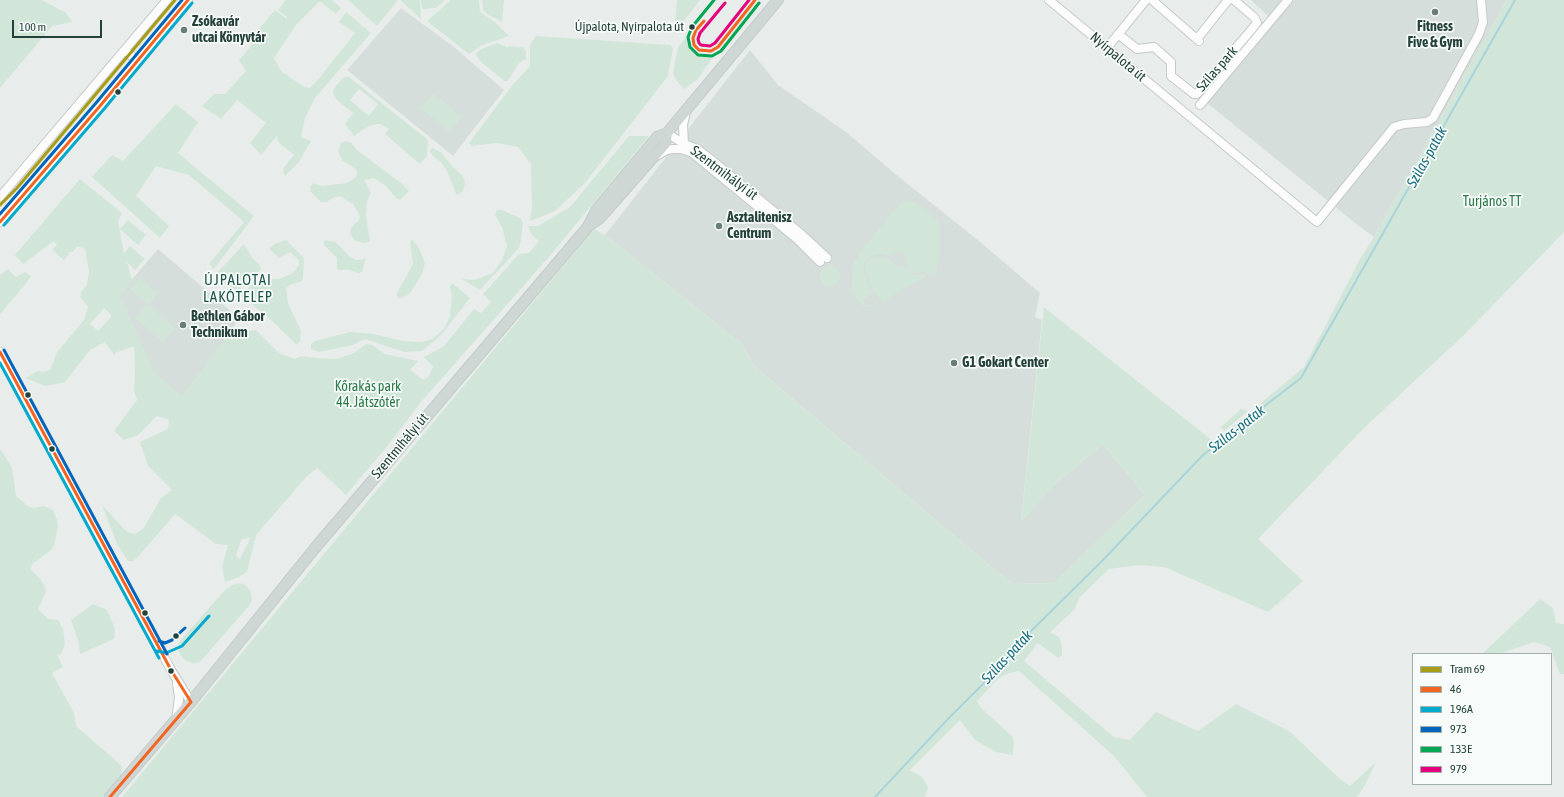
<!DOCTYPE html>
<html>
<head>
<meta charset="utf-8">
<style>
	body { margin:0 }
	#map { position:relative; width:1564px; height:797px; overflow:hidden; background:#e8edeb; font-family:"Asap Condensed",sans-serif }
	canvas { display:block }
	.legend { position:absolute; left:1412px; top:653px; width:140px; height:132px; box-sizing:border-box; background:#f7fbf9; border:1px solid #a3b1ad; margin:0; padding:5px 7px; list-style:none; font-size:12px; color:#24423a }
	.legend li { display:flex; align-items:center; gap:8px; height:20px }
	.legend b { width:20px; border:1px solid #a3b1ad }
	.scale { position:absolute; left:12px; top:20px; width:90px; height:18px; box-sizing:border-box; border:2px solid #24423a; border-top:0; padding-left:5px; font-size:12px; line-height:14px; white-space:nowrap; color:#24423a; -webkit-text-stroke:3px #f7fbf9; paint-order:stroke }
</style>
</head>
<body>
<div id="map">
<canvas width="1564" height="797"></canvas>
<ul class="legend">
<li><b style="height:5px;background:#a79c17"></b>Tram 69</li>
<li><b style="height:5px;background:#f26522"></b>46</li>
<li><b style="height:5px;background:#00a9ce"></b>196A</li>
<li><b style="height:5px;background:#0065bd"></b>973</li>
<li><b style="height:5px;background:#00a651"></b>133E</li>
<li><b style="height:5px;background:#e5007d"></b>979</li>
</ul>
<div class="scale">100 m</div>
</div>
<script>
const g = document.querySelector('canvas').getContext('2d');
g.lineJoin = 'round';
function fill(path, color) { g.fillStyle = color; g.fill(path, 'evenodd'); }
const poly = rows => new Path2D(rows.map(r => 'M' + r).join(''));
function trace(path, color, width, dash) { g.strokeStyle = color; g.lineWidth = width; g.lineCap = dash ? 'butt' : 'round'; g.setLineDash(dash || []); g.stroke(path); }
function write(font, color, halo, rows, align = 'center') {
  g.font = font + ' "Asap Condensed",sans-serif'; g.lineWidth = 3.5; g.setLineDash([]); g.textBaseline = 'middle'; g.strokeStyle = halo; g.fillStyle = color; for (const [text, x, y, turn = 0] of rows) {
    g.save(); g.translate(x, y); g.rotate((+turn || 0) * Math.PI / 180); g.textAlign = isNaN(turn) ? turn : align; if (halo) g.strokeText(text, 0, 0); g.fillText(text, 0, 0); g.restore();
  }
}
const built = poly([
	[1251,0,1507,0,1374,237,1355,223,1201,98,1268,16],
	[401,8,454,47,504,90,453,156,347,70],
	[750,50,778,85,846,132,899,177,979,241,1040,293,1035,317,1042,320,1021,521,1055,484,1103,444,1145,495,1054,583,1014,584,996,571,755,367,742,344,605,235],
	[158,249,240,319,223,339,228,344,182,399,154,374,118,296]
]);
const green = poly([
	[0,0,42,0,66,13,72,22,52,26,0,88],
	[286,0,332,0,341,8,336,14,320,1,296,25,274,58,281,71,303,86,309,88,316,82,355,33,339,22,346,12,371,33,315,98,305,118,301,137,311,141,299,162,285,176,283,171,284,167,294,155,278,142,277,136,261,155,250,143,266,123,237,100,221,119,202,106,214,94,225,94,246,71,239,60,252,45,249,41,275,10,287,19,287,17,278,10],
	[348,0,398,0,377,26],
	[400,0,420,0,421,19],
	[421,0,445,0,436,8,422,9],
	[451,0,479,0,480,12,495,22,509,36,482,45,469,54,427,21],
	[482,0,504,0,502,22,487,14,483,10],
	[677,0,700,0,674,34],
	[1507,0,1564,0,1564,232,1465,334,1365,427,1258,539,1303,581,1268,612,1164,567,1139,565,1109,569,1079,598,1075,609,1050,632,1059,637,1062,647,1062,655,1058,658,1038,643,1024,661,1114,737,1130,740,1156,712,1198,731,1236,704,1289,731,1340,779,1350,786,1376,762,1364,787,1357,797,1147,797,1115,757,1019,671,1009,673,998,679,977,701,981,708,1012,736,1014,741,1013,755,996,752,975,740,960,720,910,770,922,777,928,787,925,797,122,797,594,229,605,235,742,344,755,367,996,571,1014,584,1054,583,1145,495,1103,444,1055,484,1021,522,1044,307,1214,442,1304,367,1360,259,1374,237],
	[688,35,690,49,695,55,712,55,711,60,698,79,684,89,676,80,673,73,678,47],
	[536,36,670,45,673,48,668,76,585,183,555,211,530,221,532,209,531,164,518,147,497,143,472,146,469,143,511,87,530,66,530,45],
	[497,43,507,47,509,46,523,47,526,52,526,59,519,63,508,81,504,81,502,79,481,62,476,55,477,52,482,49],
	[344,77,349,77,428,140,427,156,420,164,385,134,389,129,381,124,376,124,367,127,354,136,345,124,353,113,337,100,333,93,334,88],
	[359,89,378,104,369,116,350,100],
	[433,93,462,117,449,132,421,108],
	[176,104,198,122,178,153,254,216,214,269,209,264,244,222,189,175,156,166,136,196,169,226,160,238,92,177,112,155,123,161],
	[629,136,649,136,548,258,421,402,389,444,346,495,317,468,307,476,256,535,247,572,237,578,225,582,222,567,228,545,216,544,175,514,137,558,133,561,128,561,117,544,102,505,125,530,130,533,135,534,143,529,161,498,172,490,148,466,140,442,168,429,169,420,157,416,138,435,124,440,114,431,137,400,134,391,135,373,134,346,115,353,115,356,105,342,90,350,65,382,46,386,25,378,38,371,43,372,50,370,57,352,84,320,88,307,80,297,81,292,87,285,89,272,85,249,77,246,73,252,68,252,69,254,64,260,52,250,57,245,54,241,23,264,15,255,80,179,122,213,118,221,124,253,130,246,145,259,135,270,127,262,132,280,120,296,155,374,182,396,230,333,240,339,248,331,256,330,279,353,295,359,301,356,317,358,336,359,354,353,366,344,372,345,385,354,418,361,410,370,423,380,428,377,433,367,424,357,444,346,474,309,481,313,491,302,483,294,519,254,529,253,539,241,532,235,528,226,538,226,570,207],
	[104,308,112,316,98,331,90,324],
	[251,537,240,559,236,556,241,540],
	[346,141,351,143,358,151,401,183,409,191,400,200,396,198,386,186,374,178,364,180,371,193,367,201,366,216,370,241,365,243,355,241,350,233,351,228,358,221,360,217,358,212,353,204,340,196,335,197,326,202,321,202,311,192,310,187,313,183,322,186,347,183,355,178,357,173,356,169,343,161,338,152,341,143],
	[433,148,442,153,450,164,463,176,465,183,463,191,459,194,456,194,447,171,441,162,433,156,430,151,431,149],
	[909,201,918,204,939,221,939,258,936,273,930,275,925,271,917,273,912,272,908,268,907,258,901,252,899,252,889,256,880,254,871,256,864,261,863,270,871,293,863,300,865,305,868,306,877,302,878,303,869,307,863,306,855,296,852,288,853,265,862,250,899,205,903,202],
	[497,210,502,210,520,218,523,222,521,240,519,248,480,290,462,279,474,280,488,275,493,273,502,260,507,246,502,227,495,215],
	[128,220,146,235,138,245,120,229],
	[285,240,287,241,304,258,303,279,300,282,290,285,286,288,288,303,301,331,300,341,297,345,270,319,215,275,244,244,253,259,259,264,261,269,258,273,245,275,244,277,239,281,238,284,242,290,247,290,254,282,269,279,279,279,293,273,299,265,299,260,290,252,279,258,269,249,275,244],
	[324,240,336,242,350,257,356,260,361,260,366,258,362,272,359,273,349,270,339,270,337,268,337,258,324,245],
	[413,240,419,248,425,263,422,274,411,292,404,297,399,298,396,295,413,264,410,241],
	[873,257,886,257,897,266,904,267,912,274,918,275,924,274,927,276,901,290,883,302,873,290,865,269,867,261],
	'820 276a10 10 0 1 1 20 0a10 10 0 1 1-20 0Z',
	[8,269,16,277,25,272,31,276,25,285,0,314,0,275],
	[140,278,158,293,148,305,175,328,163,342,135,318,147,304,130,289],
	[452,283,470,298,442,334,422,351,404,352,365,339,353,345,319,352,311,349,311,344,315,341,350,332,374,334,402,341,422,342,432,339,444,329,450,316,452,296,450,287],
	[1241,409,1248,411,1224,431,1221,427],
	[0,449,12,467,16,496,29,507,34,508,44,506,53,510,57,519,58,526,54,546,51,550,32,564,31,569,41,580,46,589,45,594,38,609,48,619,58,620,63,629,65,644,61,654,57,655,63,667,52,673,74,713,76,726,122,766,121,776,104,797,0,797],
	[239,583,246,585,251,592,252,600,249,606,200,662,194,663,186,661,181,656,178,649,179,642,224,591,232,585],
	[1540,599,1553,608,1556,623,1564,624,1564,674,1560,674,1550,647,1534,642,1499,654,1482,654],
	[93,604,107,610,115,629,114,639,80,654,79,644,71,620]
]);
const stream = poly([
	[875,797,947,720,996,671,1026,636,1103,560,1202,456,1262,408,1301,378,1515,0]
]);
const minor = poly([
	[1049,0,1317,222,1394,127,1404,124,1427,122,1433,118,1479,34,1483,22,1481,0],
	[1152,0,1199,41],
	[1118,34,1137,49,1154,47,1171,62,1171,76,1194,94,1197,94,1257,23,1255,18,1234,0],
	[1197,39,1228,0],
	[1107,48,1146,0],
	[125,50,137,61],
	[1200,105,1288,0],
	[667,133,684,144,697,149,713,161,800,233,827,258],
	[684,144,683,125,686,111],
	[684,145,691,152,797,239,820,262],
	[656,156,667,150,673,149,681,149,690,152],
	[0,197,167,0],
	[0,222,100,106,188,0],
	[0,352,171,670,191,702],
	[176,720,179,698,177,683]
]);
const major = poly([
	[590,225,600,218,665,144,667,133],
	[110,797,195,697,315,548,587,228,597,209,657,137,667,133,778,0]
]);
const tram = poly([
	[0,215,48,156]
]);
const bus1 = poly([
	[704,21,696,30,693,38,694,45,699,50,711,51,718,47,755,0],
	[0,222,100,106,188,0],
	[0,352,171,670,191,702,110,797]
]);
const bus2 = poly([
	[4,225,104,109,192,3],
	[0,363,159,658],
	[157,651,166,653,182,646,209,616]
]);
const bus3 = poly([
	[0,214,96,103,182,0],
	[4,350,167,654],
	[159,641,165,643,172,640,185,628]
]);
const bus4 = poly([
	[714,0,692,27,688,37,690,47,698,55,712,56,721,51,759,3]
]);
const bus5 = poly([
	[725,3,700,33,698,39,699,43,701,45,710,46,715,43,749,0]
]);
const tram1 = poly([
	[0,205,17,188,175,0]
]);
const markers = [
	[1435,12,4,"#697e78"],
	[692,27,3.5,"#24423a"],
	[184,30,4,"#697e78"],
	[118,92,3.5,"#24423a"],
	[719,226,4,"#697e78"],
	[183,325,4,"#697e78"],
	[954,363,4,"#697e78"],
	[28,395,3.5,"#24423a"],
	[52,449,3.5,"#24423a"],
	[145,613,3.5,"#24423a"],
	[176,636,3.5,"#24423a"],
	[171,671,3.5,"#24423a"]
];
const busNames = [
	["Újpalota, Nyírpalota út",684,27]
];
const poiNames = [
	["Zsókavár",192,22],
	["utcai Könyvtár",192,38],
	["Fitness",1435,27,"center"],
	["Five & Gym",1435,43,"center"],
	["Asztalitenisz",727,218],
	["Centrum",727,234],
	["Bethlen Gábor",191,317],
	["Technikum",191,333],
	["G1 Gokart Center",962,363]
];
const streetNames = [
	["Nyírpalota út",1118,57,40],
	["Szilas park",1217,69,-49],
	["Szentmihályi út",724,173,37],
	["Szentmihályi út",400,446,-50]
];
const parkNames = [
	["Turjános TT",1492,202],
	["Kőrakás park",368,387],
	["44. Játszótér",368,403]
];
const waterNames = [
	["Szilas-patak",1427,157,-61],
	["Szilas-patak",1237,429,-38],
	["Szilas-patak",1007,657,-47]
];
const neighbourhoodNames = [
	["ÚJPALOTAI",238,280],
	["LAKÓTELEP",238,297]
];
fill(built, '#d6dedb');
fill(green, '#d1e6d8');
trace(stream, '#a9d4db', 2);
trace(minor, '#c5cac8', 10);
trace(major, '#c3ccc9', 12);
trace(minor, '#fcfcfc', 8);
trace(major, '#cfd7d5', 10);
trace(tram, '#c9cdcc', 1);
trace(bus1, '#f26522', 3);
trace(bus2, '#00a9ce', 3);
trace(bus3, '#0065bd', 3);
trace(bus4, '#00a651', 3);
trace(bus5, '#e5007d', 3);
trace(tram1, '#a79c17', 3);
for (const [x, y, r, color] of markers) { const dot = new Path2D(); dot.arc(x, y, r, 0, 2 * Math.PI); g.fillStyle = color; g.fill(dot); trace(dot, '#f7fbf9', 1.5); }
write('13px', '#24423a', '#f7fbf9', busNames, 'right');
write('bold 14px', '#24423a', '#f7fbf9', poiNames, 'left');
write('14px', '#24423a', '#f7fbf9', streetNames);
write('14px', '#2d7a4b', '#f7fbf9', parkNames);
write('italic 15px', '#1c6f80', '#f7fbf9', waterNames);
g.letterSpacing = '1px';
write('15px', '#1f5548', '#f7fbf9', neighbourhoodNames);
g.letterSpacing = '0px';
</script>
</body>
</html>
